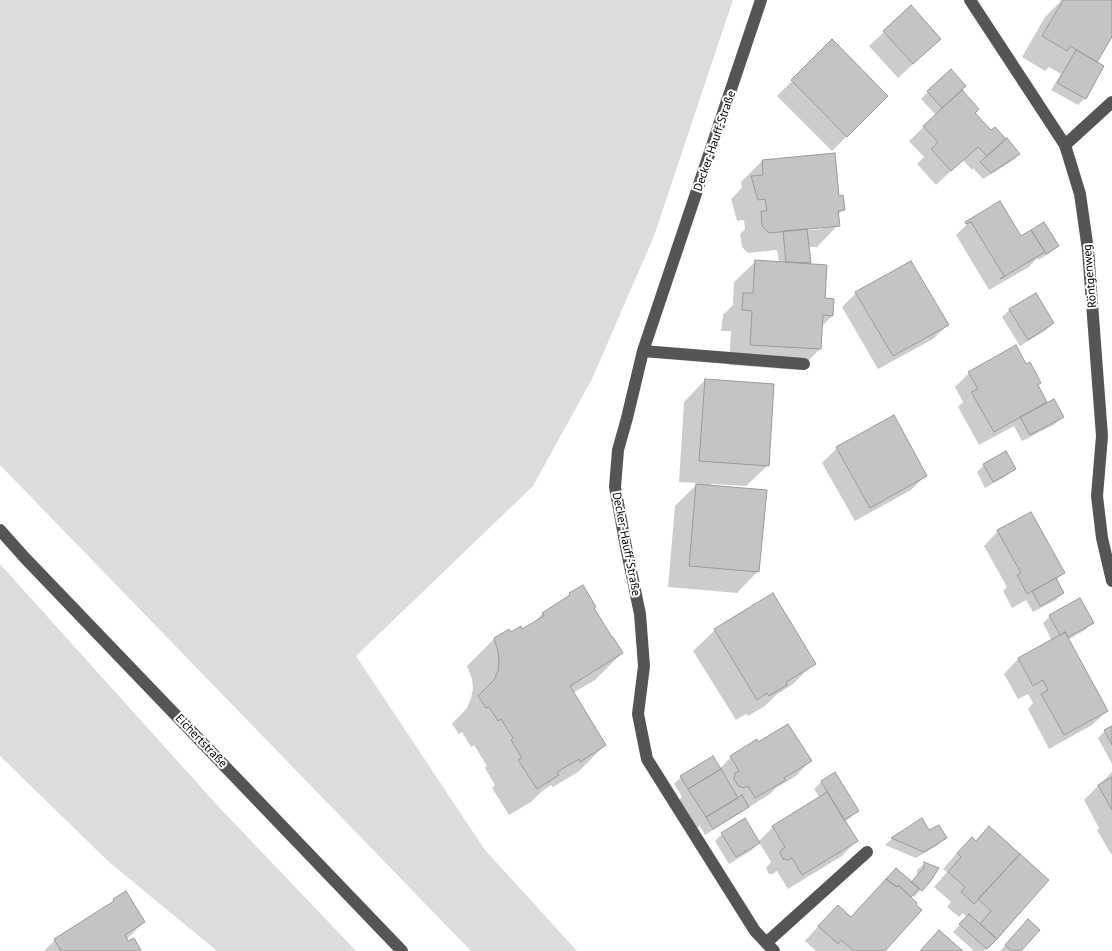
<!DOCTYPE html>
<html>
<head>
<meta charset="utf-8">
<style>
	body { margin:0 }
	canvas { display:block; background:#fff }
</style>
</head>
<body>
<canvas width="1112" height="951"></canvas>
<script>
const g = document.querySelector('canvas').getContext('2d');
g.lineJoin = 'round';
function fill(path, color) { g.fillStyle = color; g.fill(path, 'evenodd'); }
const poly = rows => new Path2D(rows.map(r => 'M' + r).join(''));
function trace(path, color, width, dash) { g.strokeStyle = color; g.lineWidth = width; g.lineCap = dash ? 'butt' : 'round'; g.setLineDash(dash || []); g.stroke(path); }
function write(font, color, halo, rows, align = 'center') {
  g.font = font + ' "PT Sans",sans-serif'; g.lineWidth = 4; g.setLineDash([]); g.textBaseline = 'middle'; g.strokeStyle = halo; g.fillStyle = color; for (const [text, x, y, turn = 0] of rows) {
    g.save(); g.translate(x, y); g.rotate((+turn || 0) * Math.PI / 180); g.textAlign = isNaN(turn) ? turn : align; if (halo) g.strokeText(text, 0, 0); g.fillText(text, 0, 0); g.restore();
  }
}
const green = poly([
	[0,0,733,0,654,236,592,379,533,486,356,656,485,850,577,951,471,951,0,465],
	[0,564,217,805,356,951,217,951,109,862,0,756]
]);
const shadow = poly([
	[1059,0,1112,0,1112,35,1094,62,1085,98,1078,105,1051,90,1061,74,1049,67,1045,71,1022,57,1045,17,1061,1],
	[884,32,940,39,898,78,869,46],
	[832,41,887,96,832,151,777,96],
	[960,90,977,109,973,113,991,132,1019,154,1012,161,983,179,973,168,972,170,963,160,936,185,917,164,924,157,909,141,936,115,921,99,928,92],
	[762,161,838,198,844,209,837,216,838,225,817,247,808,247,810,263,808,265,832,316,822,326,820,349,799,370,729,365,731,331,721,331,723,315,733,305,734,282,756,261,779,262,777,250,748,253,742,247,740,234,745,229,744,220,737,221,731,199,742,188,741,182],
	[825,226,822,229,801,231,801,228],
	[970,221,1020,237,1057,246,1050,253,1038,260,1037,258,1029,267,989,290,956,235],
	[856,293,948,325,933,339,878,369,842,307],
	[1035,294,1053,323,1046,330,1020,346,1002,317,1009,310],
	[1026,366,1046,402,1042,406,1062,417,1055,424,1022,441,1014,426,979,445,958,407,963,402,955,387,969,373],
	[705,380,768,465,746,486,711,484,711,486,758,571,737,593,668,587,675,506,698,483,679,482,684,402],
	[837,448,926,475,911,490,855,521,822,463],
	[984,465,1015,468,1008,475,985,488,977,472],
	[998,531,1063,573,1056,580,1063,593,1056,600,1033,612,1026,600,1012,608,1003,591,1007,587,984,546],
	[583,586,593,609,622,653,595,680,573,693,605,745,578,772,553,787,551,785,541,792,531,802,509,815,492,788,495,785,485,768,487,766,474,745,471,747,462,732,459,734,452,724,467,708,471,698,473,689,472,679,467,666,494,639,509,631,510,634,522,630,531,625,542,614,562,602,570,594],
	[772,595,814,663,793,684,776,695,765,706,748,716,746,714,736,720,693,651,715,630],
	[1050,616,1092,623,1085,630,1068,640,1107,711,1092,725,1049,749,1028,709,1033,703,1028,694,1018,699,1004,674,1018,659,1052,641,1043,623],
	[1112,728,1112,764,1098,738,1105,731],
	[731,757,810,761,796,776,776,788,770,794,705,835,700,826,691,831,675,805,682,797,674,784,681,777,719,769],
	[1112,772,1112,853,1111,854,1097,830,1099,828,1084,800],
	[835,774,857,811,850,818,844,822,856,841,842,856,788,889,777,871,773,874,769,874,766,868,771,862,759,842,752,850,729,864,715,841,722,834,758,842,773,827,820,798,814,789,821,782],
	[921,820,928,831,945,838,938,845,916,858,885,845,892,839],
	[989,828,995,939,984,951,974,951,953,932,967,917,963,913,959,917,947,907,951,902,934,887,947,872,943,869,957,853,975,842],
	[924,864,937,869,929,882,914,897,912,895,909,897,884,951,816,951,805,941,823,921,850,918,879,887,911,883,917,877,917,870],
	[114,900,144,922,126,940,138,951,44,951,55,940,106,908],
	[1021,928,1019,951,1000,951]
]);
const building = poly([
	[1063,0,1112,0,1112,37,1097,62,1070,46,1067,51,1042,36,1063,0],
	[911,5,941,39,913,64,883,31,911,5],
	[832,39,888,96,847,137,791,80,832,39],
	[1076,50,1104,66,1086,99,1057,83,1076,50],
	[951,69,966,86,942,108,927,91,951,69],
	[962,90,979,109,975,113,991,130,995,127,1006,139,987,156,978,147,951,171,931,149,938,142,923,126,962,90],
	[1007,138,1020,154,991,173,980,162,1007,138],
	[835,153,839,196,843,195,845,210,838,211,840,226,769,233,762,226,761,211,767,211,765,199,758,200,751,176,763,175,762,160,835,153],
	[1000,201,1021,236,1031,230,1045,252,1000,279,1004,276,971,222,966,224,965,222,1000,201],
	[1044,222,1059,246,1046,254,1031,230,1044,222],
	[807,229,811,263,786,262,783,231,807,229],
	[755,260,827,265,825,298,834,299,833,316,823,315,821,349,750,345,752,311,742,310,743,293,753,293,755,260],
	[911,261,949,325,893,356,855,292,911,261],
	[1036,293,1054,323,1028,340,1009,309,1036,293],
	[1016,345,1026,364,1030,362,1041,383,1038,385,1047,402,994,432,971,392,978,389,968,372,1016,345],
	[705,379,774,384,769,466,699,461,705,379],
	[1054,399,1064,417,1030,435,1020,417,1054,399],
	[894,415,927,476,870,508,836,447,894,415],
	[1006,451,1016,469,993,482,983,464,1006,451],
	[696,484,767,490,759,572,689,566,696,484],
	[1031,512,1065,573,1027,594,1017,575,1021,573,997,530,1031,512],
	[1056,578,1064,593,1040,606,1032,591,1056,578],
	[583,585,596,607,594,608,612,637,613,637,623,653,570,686,606,745,580,762,579,759,557,772,559,775,537,789,518,760,522,758,511,740,513,738,501,719,498,721,489,707,486,708,478,696,494,680,498,671,499,662,498,651,494,638,509,629,511,632,521,626,522,629,544,616,542,613,570,595,569,593,583,585],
	[773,593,816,664,786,682,787,685,769,696,767,693,757,700,714,629,773,593],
	[1080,598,1094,623,1068,637,1065,632,1060,635,1049,615,1080,598],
	[1065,632,1108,711,1064,735,1041,694,1048,690,1043,680,1033,686,1018,658,1065,632],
	[788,724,812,761,784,778,786,780,755,798,748,786,744,788,738,786,734,779,735,773,739,771,730,756,757,739,758,742,788,724],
	[1112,726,1112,745,1104,730,1112,726],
	[713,756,721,769,688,789,680,776,713,756],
	[721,769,738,798,706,817,688,789,721,769],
	[835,772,859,811,844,820,821,781,835,772],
	[1112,777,1112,810,1098,785,1112,777],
	[827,792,858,841,802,875,792,858,788,860,783,859,780,853,782,849,785,847,772,826,827,792],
	[742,795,749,807,713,829,706,817,742,795],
	[745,818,760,843,736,857,721,833,745,818],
	[922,818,929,830,939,825,947,838,924,852,891,838,922,818],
	[989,826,1020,854,974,904,961,892,965,887,948,872,961,857,957,853,972,837,976,841,989,826],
	[1020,854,1049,880,997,939,980,924,991,911,978,899,1020,854],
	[924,862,939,868,930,882,922,891,911,882,924,868,924,862],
	[896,868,919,888,911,897,898,885,897,887,886,879,896,868],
	[886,879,897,887,898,885,917,903,916,905,922,910,885,951,854,951,841,940,838,944,818,926,838,905,851,917,886,879],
	[126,891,145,922,125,935,128,941,134,938,141,950,139,951,61,951,54,939,114,901,113,899,126,891],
	[969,914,997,939,987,949,959,924,969,914],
	[1028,919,1040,930,1021,951,1012,951,1005,945,1028,919],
	[939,930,963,951,920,951,939,930]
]);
const minor = poly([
	[761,0,643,351,627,418,618,450,615,487,626,547,640,614,644,666,638,714,647,759,755,931,774,951],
	[970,0,1065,145,1080,194,1088,250,1102,436,1097,496,1102,538,1112,581],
	[1065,145,1112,102],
	[643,351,804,364],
	[0,530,25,558,402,951],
	[766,943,867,852]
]);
const streetNames = [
	["Decker-Hauff-Straße",715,141,-71],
	["Röntgenweg",1090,276,-95],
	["Decker-Hauff-Straße",626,544,79],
	["Eichertstraße",201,741,46]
];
fill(green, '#dcdcdc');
fill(shadow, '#0003');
fill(building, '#c4c4c4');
trace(building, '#999', 1);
trace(minor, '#555', 12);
write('12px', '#000', '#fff', streetNames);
</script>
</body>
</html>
